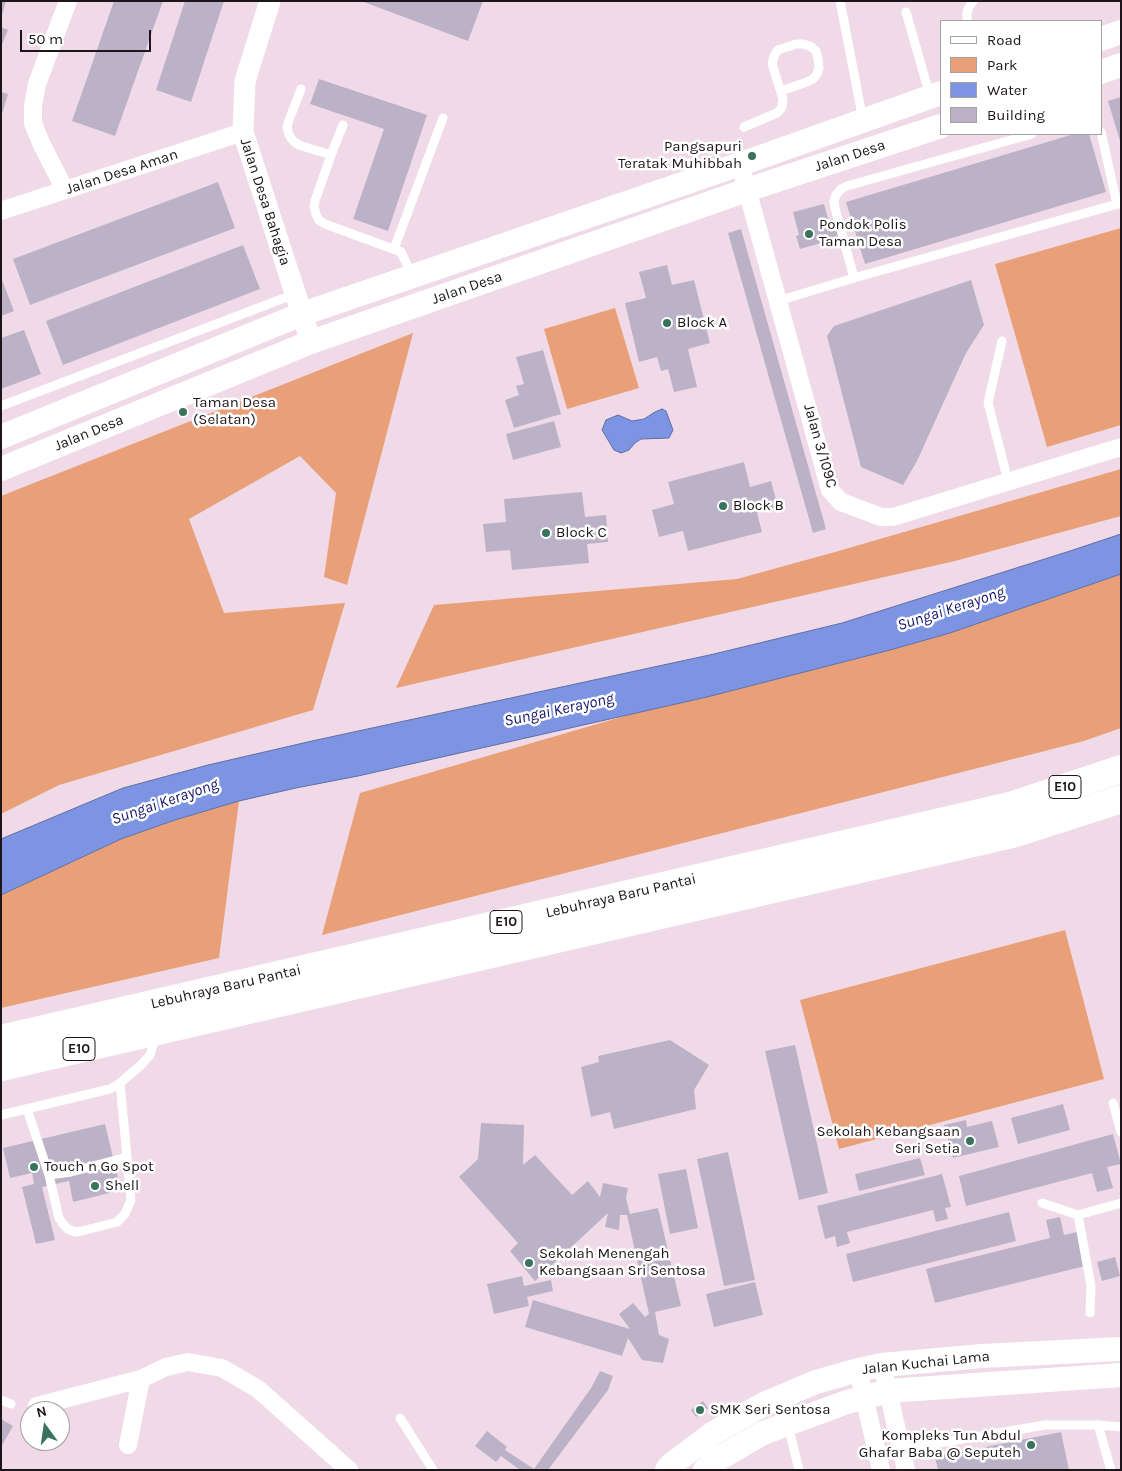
<!DOCTYPE html>
<html>
<head>
<meta charset="utf-8">
<style>
	body { margin:0 }
	#map { position:relative; width:1122px; height:1471px; overflow:hidden; background:#f1dae8; font-family:Karla,sans-serif }
	canvas { display:block }
	.frame { position:absolute; inset:0; border:2px solid #1c151a; pointer-events:none }
	.legend { position:absolute; left:940px; top:20px; width:162px; height:115px; box-sizing:border-box; background:#fff; border:1px solid #a4a1a3; margin:0; padding:6px 9px; list-style:none; font-size:15px; color:#1c151a }
	.legend li { display:flex; align-items:center; gap:10px; height:25px }
	.legend b { width:25px; border:1px solid #a4a1a3 }
	.north { position:absolute; left:20px; top:1401px; width:50px; height:50px; box-sizing:border-box; background:#fff; border:1px solid #a4a1a3; border-radius:50%; rotate:346deg; font-size:14px; font-weight:700; line-height:20px; text-align:center; color:#1c151a }
	.north::after { content:''; display:block; margin:auto; width:18px; height:22px; background:#39735d; clip-path:polygon(50% 0,100% 100%,50% 72%,0 100%) }
	.scale { position:absolute; left:20px; top:30px; width:131px; height:22px; box-sizing:border-box; border:2px solid #1c151a; border-top:0; padding-left:6px; font-size:15px; line-height:18px; white-space:nowrap; color:#1c151a; -webkit-text-stroke:4px #fff; paint-order:stroke }
</style>
</head>
<body>
<div id="map">
<canvas width="1122" height="1471"></canvas>
<div class="frame"></div>
<ul class="legend">
<li><b style="height:6px;background:#fff"></b>Road</li>
<li><b style="height:14px;background:#e9a079"></b>Park</li>
<li><b style="height:14px;background:#7c94e1"></b>Water</li>
<li><b style="height:14px;background:#bbb2c7"></b>Building</li>
</ul>
<div class="north">N</div>
<div class="scale">50 m</div>
</div>
<script>
const g = document.querySelector('canvas').getContext('2d');
g.lineJoin = 'round';
function fill(path, color) { g.fillStyle = color; g.fill(path, 'evenodd'); }
const poly = rows => new Path2D(rows.map(r => 'M' + r).join(''));
function trace(path, color, width, dash) { g.strokeStyle = color; g.lineWidth = width; g.lineCap = dash ? 'butt' : 'round'; g.setLineDash(dash || []); g.stroke(path); }
function write(font, color, halo, rows, align = 'center') {
  g.font = font + ' Karla,sans-serif'; g.lineWidth = 5; g.setLineDash([]); g.textBaseline = 'middle'; g.strokeStyle = halo; g.fillStyle = color; for (const [text, x, y, turn = 0] of rows) {
    g.save(); g.translate(x, y); g.rotate((+turn || 0) * Math.PI / 180); g.textAlign = isNaN(turn) ? turn : align; if (halo) g.strokeText(text, 0, 0); g.fillText(text, 0, 0); g.restore();
  }
}
const green = poly([
	[1121,228,1121,425,1047,447,995,264],
	[615,308,639,388,567,409,544,329],
	[413,333,347,585,324,577,336,493,300,456,189,519,224,613,345,603,313,710,59,785,1,814,1,496],
	[1121,469,1121,516,955,561,396,688,434,605,737,579,835,552],
	[1121,574,1121,728,1084,741,322,935,360,793,628,715,707,697,890,650,950,633],
	[239,801,219,958,1,1008,1,895,121,839,175,820],
	[1065,930,1104,1079,839,1149,800,1000]
]);
const water = poly([
	[662,409,666,411,673,430,669,438,641,439,635,443,629,450,621,453,614,450,602,430,606,420,618,415,632,421,644,419,655,412,662,409],
	[1121,534,1121,574,950,633,890,650,707,697,358,776,296,788,239,801,175,820,121,839,1,895,1,839,123,788,208,765,312,741,714,654,842,623,1070,551,1121,534]
]);
const building = poly([
	[1,1,6,1,2,15,1,15],
	[114,1,163,1,115,136,72,121],
	[185,1,224,1,191,102,156,90],
	[361,1,483,1,468,41],
	[1,27,8,30,1,47],
	[319,79,427,115,388,231,353,219,384,129,310,104],
	[1,92,8,94,2,114,1,114],
	[1121,97,1121,141,1120,141,1108,101],
	[1074,134,1089,134,1106,192,865,264,846,202],
	[218,182,235,228,30,305,13,259],
	[824,204,830,226,836,224,839,238,800,249,796,236,799,235,793,212],
	[741,229,826,529,813,533,728,233],
	[243,245,260,289,63,365,46,321],
	[667,265,672,285,694,280,710,343,688,349,697,387,674,392,668,369,661,371,657,357,639,362,625,303,646,298,639,272],
	[1,277,14,311,1,316],
	[971,280,984,325,966,353,917,461,903,485,861,467,827,336,834,326],
	[24,330,41,374,1,389,1,338],
	[543,350,561,414,514,428,505,400,519,395,516,386,524,384,516,357],
	[554,421,561,447,513,460,506,434],
	[744,462,750,487,771,481,778,507,757,513,762,532,688,551,683,531,659,537,652,510,674,504,668,482],
	[582,492,585,517,606,515,608,542,587,544,589,563,512,570,510,550,486,552,483,524,506,522,504,499],
	[670,1040,709,1065,694,1090,696,1109,614,1129,610,1112,591,1117,581,1067,599,1062,598,1056],
	[795,1045,828,1193,799,1200,765,1051],
	[1063,1104,1070,1130,1018,1144,1011,1118],
	[966,1120,967,1127,992,1121,999,1147,953,1158,944,1125],
	[481,1123,524,1125,523,1165,535,1155,572,1195,588,1181,600,1197,603,1183,628,1188,626,1198,630,1214,658,1208,681,1306,655,1312,659,1335,669,1339,663,1363,642,1360,628,1338,622,1356,525,1327,533,1300,630,1329,619,1314,633,1303,645,1317,649,1314,627,1215,620,1215,619,1230,605,1227,608,1213,535,1281,510,1251,518,1243,459,1177,478,1159],
	[105,1124,121,1190,73,1202,69,1181,42,1187,55,1240,36,1244,22,1187,34,1184,32,1173,10,1178,3,1148],
	[1113,1134,1121,1164,1107,1167,1113,1188,1097,1192,1092,1173,966,1206,959,1176],
	[728,1152,755,1280,724,1286,697,1159],
	[920,1158,925,1175,859,1191,855,1174],
	[686,1169,698,1228,670,1234,658,1174],
	[942,1174,951,1207,945,1208,948,1219,936,1222,933,1210,847,1232,850,1243,837,1247,835,1236,825,1239,817,1206],
	[1009,1212,1016,1241,853,1282,846,1254],
	[1060,1217,1064,1235,1077,1232,1085,1266,935,1303,926,1269,1050,1238,1046,1220],
	[1115,1257,1120,1276,1102,1281,1097,1262],
	[522,1276,524,1286,551,1280,553,1291,527,1297,529,1306,494,1314,487,1284],
	[755,1282,763,1315,714,1327,706,1294],
	[600,1371,613,1376,608,1390,548,1470,520,1470,501,1456,496,1462,475,1446,487,1431,507,1447,505,1450,534,1469,591,1388],
	[703,1401,708,1408,696,1417,691,1410],
	[1,1419,13,1426,1,1447],
	[1061,1432,1069,1470,938,1470,935,1457]
]);
const service = poly([
	[840,1,863,120],
	[906,12,930,96],
	[967,21,967,13,969,7,973,1],
	[301,89,289,120,287,127,289,135,293,141,299,145,331,155],
	[343,125,331,155,315,201,314,207,316,214,319,220,325,224,401,252,412,275],
	[744,127,777,113,782,107,783,99,772,64,774,56,778,50,796,44,803,44,810,46,816,51,818,58,819,68,817,74,813,79,807,82,781,91],
	[1101,132,1117,204],
	[394,249,443,118],
	[854,278,835,208,834,201,836,195,841,189,847,186,1032,134],
	[778,301,854,278,1121,203],
	[1002,341,988,403,1008,481],
	[1,406,295,294],
	[1113,1103,1121,1132],
	[27,1109,49,1175,71,1172,127,1157,120,1083],
	[1,1115,110,1089,120,1083,140,1066,150,1055,156,1036],
	[49,1175,59,1218,63,1224,68,1229,75,1232,82,1231,117,1222,125,1214,131,1200,127,1157],
	[1042,1203,1078,1215,1091,1286,1090,1313],
	[1078,1215,1121,1203],
	[1,1400,11,1404],
	[400,1418,433,1470],
	[788,1425,799,1470],
	[1098,1425,1121,1427],
	[901,1449,922,1446,1045,1425,1098,1425,1111,1470]
]);
const minor = poly([
	[740,164,830,490,841,502,881,517,893,517,1121,447],
	[65,190,41,143,33,123,33,106,37,84,68,1],
	[1,211,243,132],
	[882,1365,906,1470],
	[858,1370,881,1470],
	[37,1406,141,1379,166,1367,188,1362,222,1368,258,1389,349,1470],
	[128,1445,141,1379]
]);
const tertiary = poly([
	[270,1,245,81,243,132,311,342]
]);
const secondary = poly([
	[1101,39,1121,32],
	[1101,72,1121,65],
	[1,437,302,314,755,159,941,93],
	[1,469,311,342,747,190,941,126],
	[667,1470,672,1464,712,1434,764,1404,816,1382,858,1370,882,1365,982,1356,1121,1349],
	[705,1470,718,1459,763,1433,847,1402,888,1391,1121,1375]
]);
const motorway = poly([
	[1,1039,1010,806,1121,769],
	[1,1067,1016,833,1121,799]
]);
const markers = [
	[752,156,5,"#39735d"],
	[809,234,5,"#39735d"],
	[667,323,5,"#39735d"],
	[183,412,5,"#39735d"],
	[723,506,5,"#39735d"],
	[546,533,5,"#39735d"],
	[970,1141,5,"#39735d"],
	[34,1167,5,"#39735d"],
	[95,1186,5,"#39735d"],
	[529,1263,5,"#39735d"],
	[700,1410,5,"#39735d"],
	[1031,1445,5,"#39735d"]
];
const shields = [
	[1065,787,32],
	[506,922,32],
	[79,1049,32]
];
const shieldNames = [
	["E10",1065,787],
	["E10",506,922],
	["E10",79,1049]
];
const poiNames = [
	["Pangsapuri",742,147,"right"],
	["Teratak Muhibbah",742,164,"right"],
	["Pondok Polis",819,225],
	["Taman Desa",819,242],
	["Block A",677,323],
	["Taman Desa",193,403],
	["(Selatan)",193,420],
	["Block B",733,506],
	["Block C",556,533],
	["Sekolah Kebangsaan",960,1132,"right"],
	["Seri Setia",960,1149,"right"],
	["Touch n Go Spot",44,1167],
	["Shell",105,1186],
	["Sekolah Menengah",539,1254],
	["Kebangsaan Sri Sentosa",539,1271],
	["SMK Seri Sentosa",710,1410],
	["Kompleks Tun Abdul",1021,1436,"right"],
	["Ghafar Baba @ Seputeh",1021,1453,"right"]
];
const streetNames = [
	["Jalan Desa",850,156,-18],
	["Jalan Desa Aman",122,172,-18],
	["Jalan Desa Bahagia",265,202,72],
	["Jalan Desa",467,288,-19],
	["Jalan Desa",89,433,-22],
	["Jalan 3/109C",820,446,74],
	["Lebuhraya Baru Pantai",621,896,-13],
	["Lebuhraya Baru Pantai",226,987,-13],
	["Jalan Kuchai Lama",926,1363,-6]
];
const waterNames = [
	["Sungai Kerayong",951,609,-18],
	["Sungai Kerayong",559,710,-12],
	["Sungai Kerayong",165,802,-19]
];
fill(green, '#e9a079');
fill(water, '#7c94e1');
trace(water, '#5f6ea5', 1);
fill(building, '#bbb2c7');
trace(service, '#fff', 9);
trace(minor, '#fff', 18);
trace(tertiary, '#fff', 21);
trace(secondary, '#fff', 24);
trace(motorway, '#fff', 28);
for (const [x, y, r, color] of markers) { const dot = new Path2D(); dot.arc(x, y, r, 0, 2 * Math.PI); g.fillStyle = color; g.fill(dot); trace(dot, '#fff', 2); }
for (const [x, y, w] of shields) { const box = new Path2D(); box.roundRect(x - w / 2, y - 11.5, w, 23, 4); g.fillStyle = '#fff'; g.fill(box); trace(box, '#1c151a', 1); }
write('bold 14px', '#1c151a', null, shieldNames);
write('15px', '#1c151a', '#fff', poiNames, 'left');
write('15px', '#1c151a', '#fff', streetNames);
write('italic 16px', '#13176f', '#fff', waterNames);
</script>
</body>
</html>
